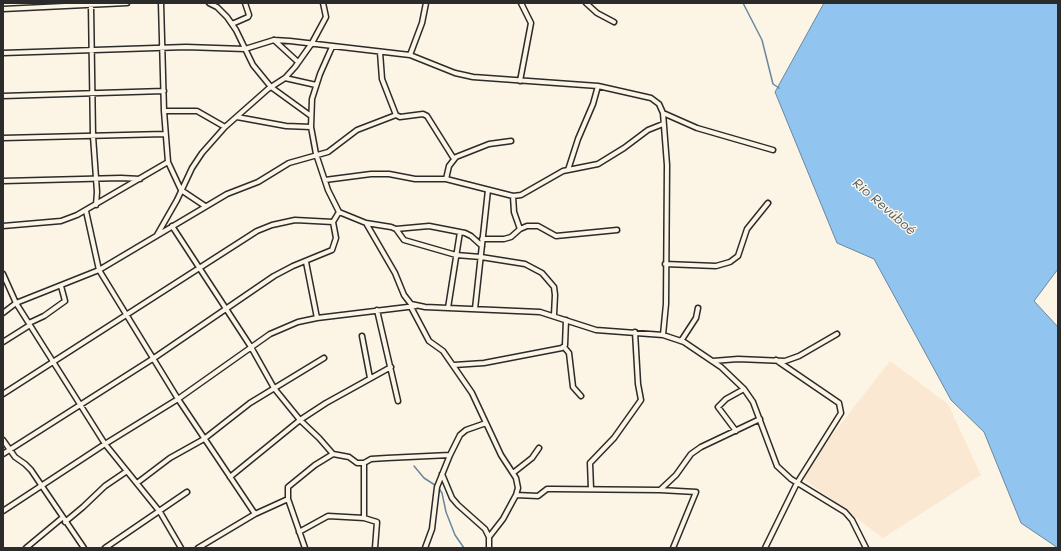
<!DOCTYPE html>
<html>
<head>
<meta charset="utf-8">
<style>
	body { margin:0 }
	#map { position:relative; width:1061px; height:551px; overflow:hidden; background:#fcf5e5; font-family:Mali,sans-serif }
	canvas { display:block }
	.frame { position:absolute; inset:0; border:4px solid #2b2b2b; pointer-events:none }
</style>
</head>
<body>
<div id="map">
<canvas width="1061" height="551"></canvas>
<div class="frame"></div>
</div>
<script>
const g = document.querySelector('canvas').getContext('2d');
g.lineJoin = 'round';
function fill(path, color) { g.fillStyle = color; g.fill(path, 'evenodd'); }
const poly = rows => new Path2D(rows.map(r => 'M' + r).join(''));
function trace(path, color, width, dash) { g.strokeStyle = color; g.lineWidth = width; g.lineCap = dash ? 'butt' : 'round'; g.setLineDash(dash || []); g.stroke(path); }
function write(font, color, halo, rows, align = 'center') {
  g.font = font + ' Mali,sans-serif'; g.lineWidth = 3; g.setLineDash([]); g.textBaseline = 'middle'; g.strokeStyle = halo; g.fillStyle = color; for (const [text, x, y, turn = 0] of rows) {
    g.save(); g.translate(x, y); g.rotate((+turn || 0) * Math.PI / 180); g.textAlign = isNaN(turn) ? turn : align; if (halo) g.strokeText(text, 0, 0); g.fillText(text, 0, 0); g.restore();
  }
}
const built = poly([
	[890,361,948,404,981,475,883,538,800,476]
]);
const water = poly([
	[824,3,1058,3,1058,269,1034,301,1058,327,1058,548,1021,523,984,432,951,400,874,259,837,243,775,92,824,3]
]);
const stream = poly([
	[743,3,762,40,773,84,779,88],
	[414,466,424,478,438,487,442,493,446,512,455,535,464,548]
]);
const minor = poly([
	[161,3,164,111,168,162,181,190,205,206],
	[209,3,217,7,227,17,236,30,253,65,271,87,311,116],
	[586,3,597,13,614,22],
	[91,6,93,136,97,192,96,205],
	[3,9,127,3],
	[232,24,248,17,249,15,245,3],
	[274,40,298,62],
	[332,47,320,74,312,99,311,127,316,154,328,190,339,212,366,223,395,273,404,295,411,304,425,307,540,312,596,330,663,335,684,342,721,367,744,389,753,402,777,466,791,479,845,512,852,520,866,548],
	[380,52,382,79,396,115,400,117,423,114,427,116,454,159],
	[3,53,186,47,245,49,274,40,290,41,410,55,455,73,473,77,598,86,651,98,659,104,663,113,667,165,666,304,663,335],
	[410,55,422,23,426,3],
	[285,78,316,85],
	[520,81,531,23,521,3],
	[3,96,164,91],
	[164,111,197,111,225,127],
	[663,113,697,128,773,150],
	[237,117,286,126,311,127],
	[3,138,165,134],
	[568,170,578,139,593,104,598,86],
	[446,179,449,166,456,157,489,144,511,141],
	[325,180,371,174,389,174,415,179,446,179,513,196,521,195,563,171,598,164,624,148,648,130,663,124],
	[3,181,121,178,140,179],
	[513,196,514,212,520,229],
	[86,211,99,270,178,399,255,514],
	[366,223,391,227,396,229,404,240,456,255,481,257,525,264,542,273,554,287,555,295,554,315],
	[3,226,61,221,77,215,168,162],
	[172,226,251,347,274,388,300,420,319,438,333,454,349,457,357,463,364,463,371,459,387,458,450,455,437,487,432,529,425,548],
	[396,229,429,226,465,233,471,236,482,246],
	[157,235,177,200,192,168,202,153,225,127,268,89,285,78,295,67,312,43,326,17,323,3],
	[482,239,504,239,511,237,520,229,527,226,538,226,556,236,617,230],
	[306,262,317,318],
	[665,264,716,266,730,262,738,256,747,229,768,203],
	[3,274,16,303,105,444,160,512,181,548],
	[411,307,429,341,443,351,472,393,501,455,516,478,518,488,516,495,503,519,489,537,489,548],
	[448,308,460,232],
	[475,309,488,190],
	[377,310,398,401],
	[3,313,16,303,99,270,227,194,258,182,289,163,328,152,357,130,396,115],
	[29,323,44,316,65,301,61,286],
	[362,336,370,378],
	[681,341,696,318,698,308],
	[3,342,30,325],
	[564,347,569,353,573,387,581,396],
	[713,361,738,359,785,361,799,356,837,334],
	[454,365,484,363,562,348,565,345,566,320],
	[3,394,257,231,272,225,295,220,333,222,339,212],
	[736,431,718,407,726,399,744,389],
	[3,440,15,457,25,464,31,470,84,548],
	[3,454,154,358,274,276,293,266,332,250,336,238,333,222],
	[450,455,460,435,466,430,486,423],
	[513,473,532,458,539,448],
	[442,474,452,498,458,505,485,529,489,537],
	[230,477,300,420,326,403,391,367],
	[137,483,170,458,204,439,250,403,324,358],
	[591,489,590,463,614,438,641,400,638,384,635,332],
	[660,490,696,492,673,548],
	[516,495,538,496,547,489,553,489,660,490,676,475,691,454,701,447,760,419],
	[3,511,105,444,178,399,270,334,298,322,317,318,416,306],
	[364,518,377,522,375,548],
	[65,522,83,507,105,486,127,471],
	[299,532,328,516,364,518,364,463],
	[26,548,62,518],
	[105,548,187,492],
	[198,548,255,514,288,499],
	[305,548,288,499,288,487,315,465,333,454],
	[765,548,797,483,841,413,839,403,776,360]
]);
const waterNames = [
	["Rio Revúboé",884,207,41]
];
fill(built, '#fbe8d3');
fill(water, '#91c4ee');
trace(water, '#6887a0', 1);
trace(stream, '#6887a0', 1.5);
trace(minor, '#2b2b2b', 7);
trace(minor, '#fcf5e5', 4);
write('italic 13px', '#4a5966', '#fcf5e5', waterNames);
</script>
</body>
</html>
